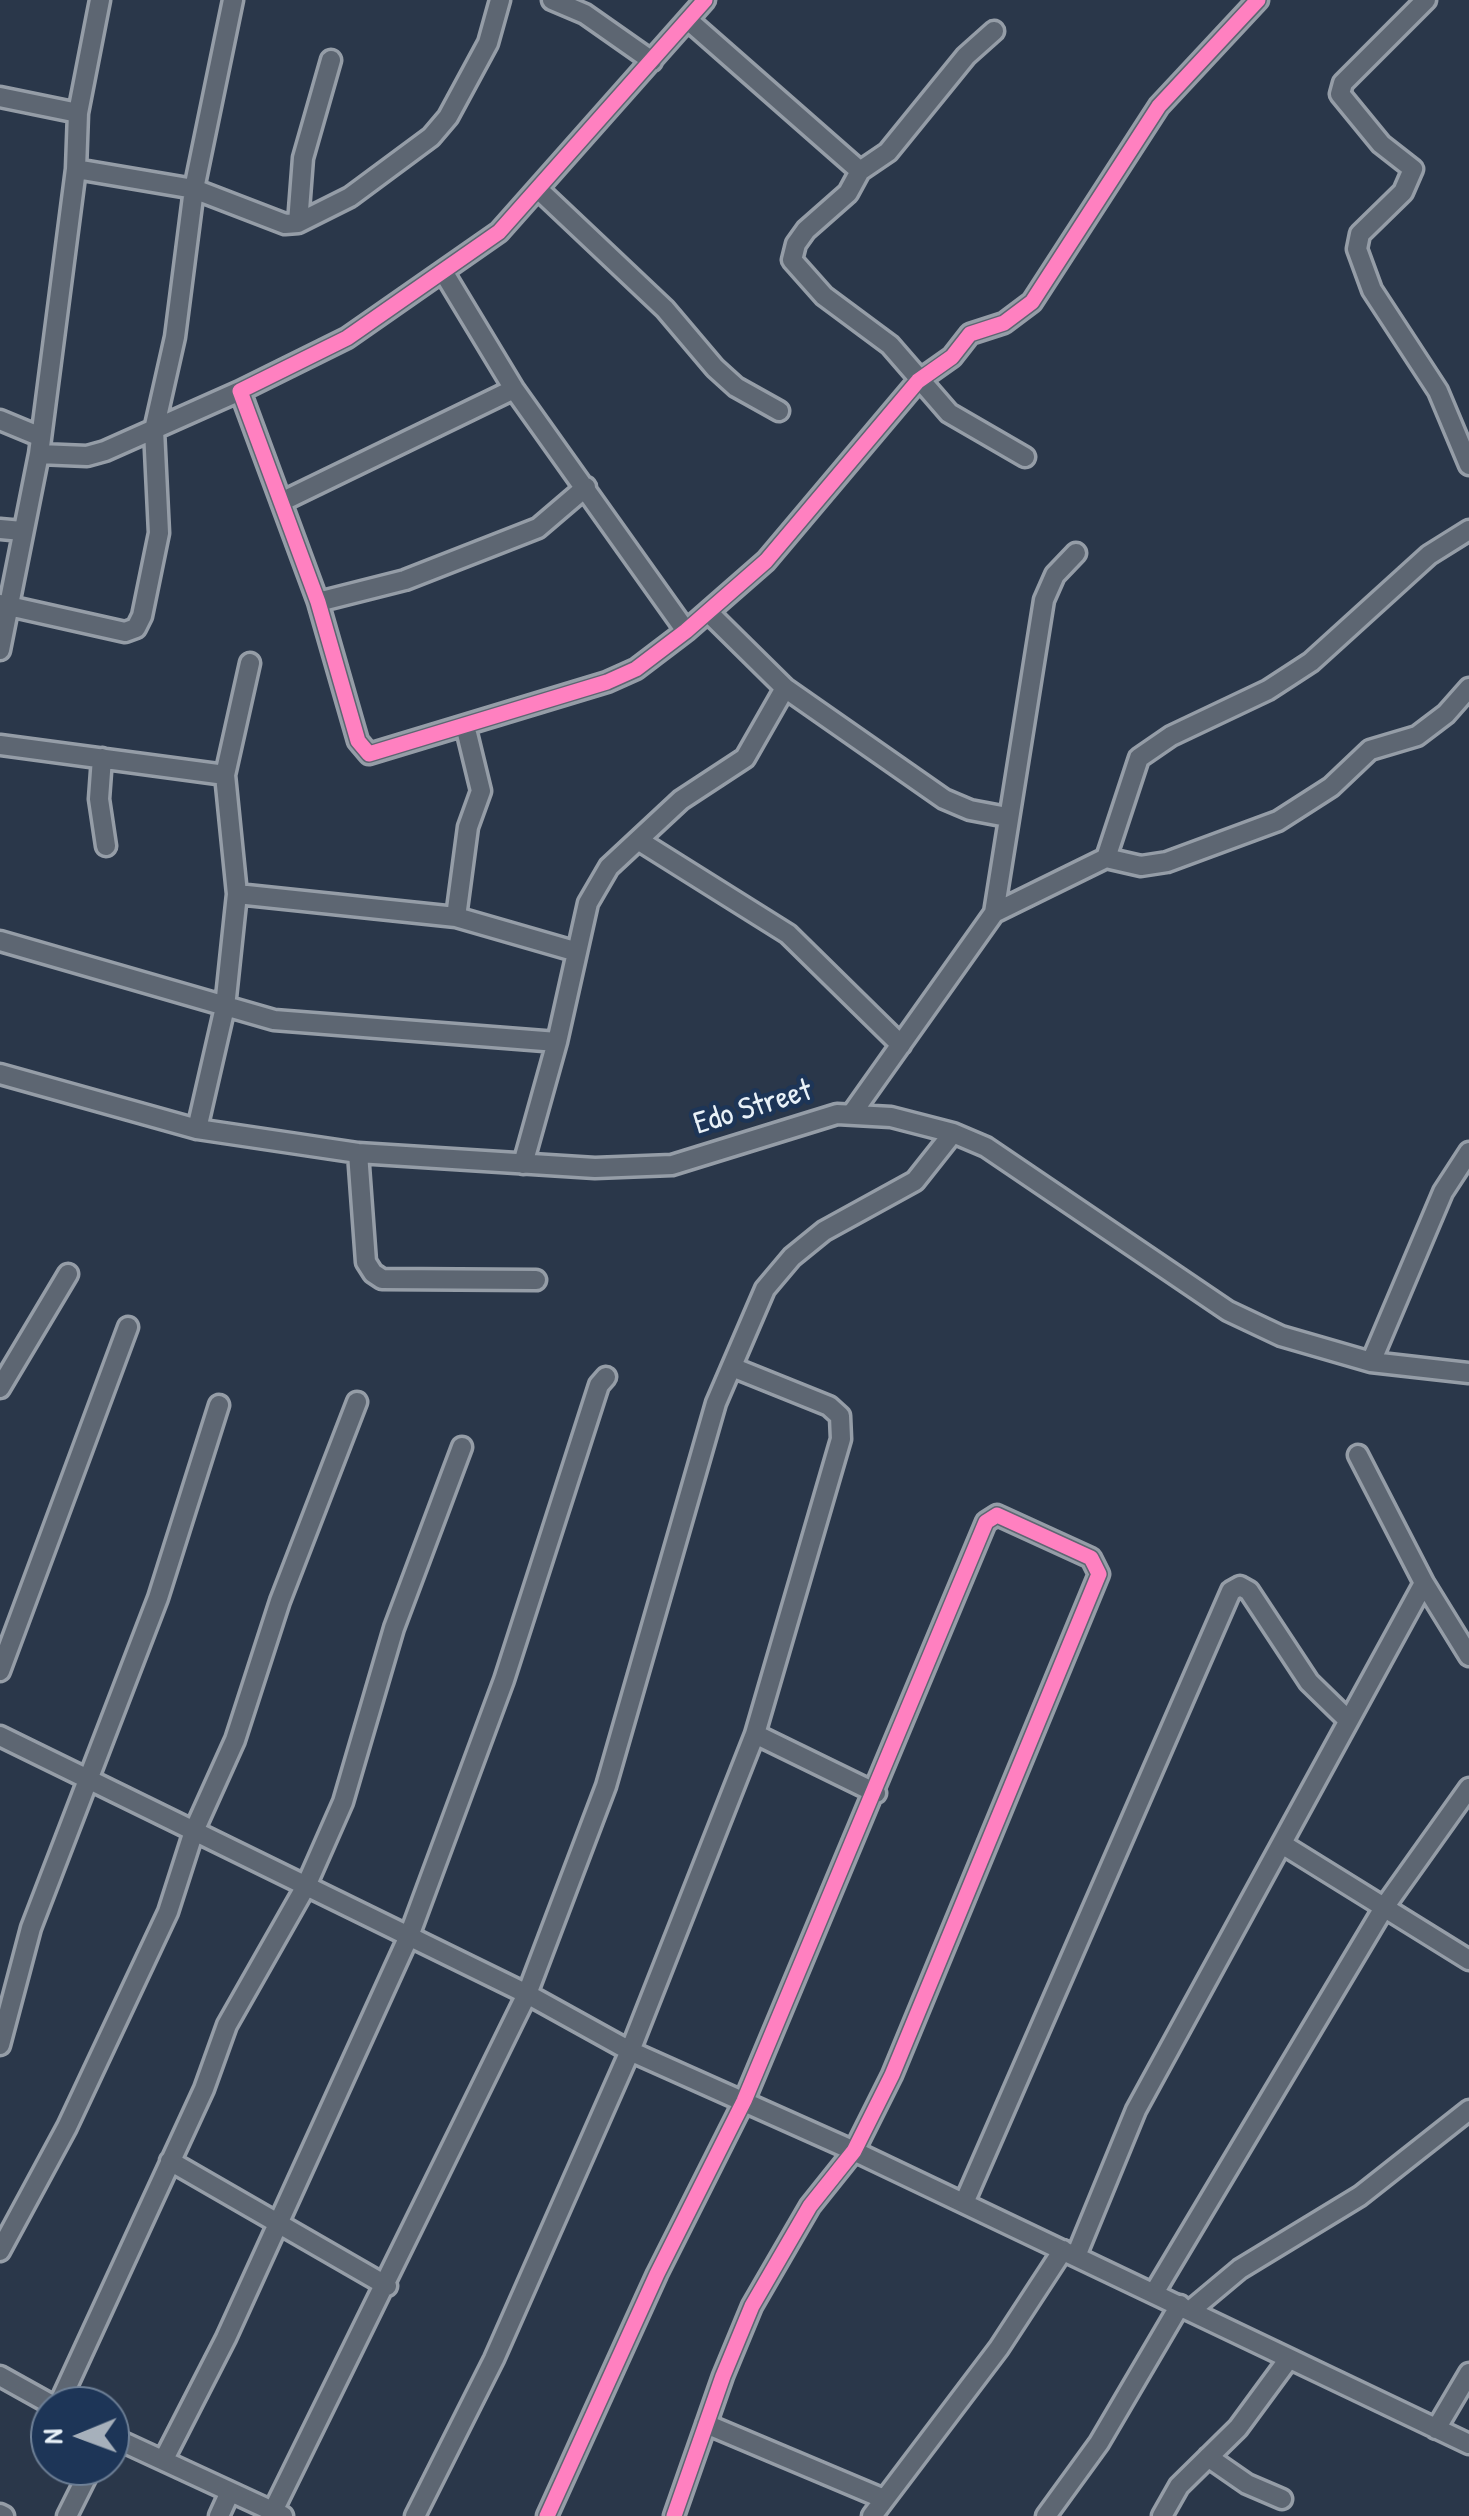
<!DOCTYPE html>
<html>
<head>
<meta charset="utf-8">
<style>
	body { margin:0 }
	#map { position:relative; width:1469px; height:2516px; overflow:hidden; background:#2a374a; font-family:"Patrick Hand",sans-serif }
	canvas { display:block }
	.north { position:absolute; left:30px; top:2386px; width:100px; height:100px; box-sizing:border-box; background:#1d3557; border:2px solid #6e8097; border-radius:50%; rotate:269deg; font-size:28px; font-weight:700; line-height:40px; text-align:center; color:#e8f1f8 }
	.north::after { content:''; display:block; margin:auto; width:35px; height:45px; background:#a6b0bb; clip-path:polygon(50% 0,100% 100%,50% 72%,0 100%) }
</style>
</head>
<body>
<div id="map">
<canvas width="1469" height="2516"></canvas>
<div class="north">N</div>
</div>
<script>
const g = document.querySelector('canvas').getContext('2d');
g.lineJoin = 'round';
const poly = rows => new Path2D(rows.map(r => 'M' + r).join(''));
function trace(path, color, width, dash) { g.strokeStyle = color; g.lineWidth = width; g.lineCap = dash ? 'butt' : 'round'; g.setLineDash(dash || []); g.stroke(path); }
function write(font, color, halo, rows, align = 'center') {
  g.font = font + ' "Patrick Hand",sans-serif'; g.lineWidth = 9; g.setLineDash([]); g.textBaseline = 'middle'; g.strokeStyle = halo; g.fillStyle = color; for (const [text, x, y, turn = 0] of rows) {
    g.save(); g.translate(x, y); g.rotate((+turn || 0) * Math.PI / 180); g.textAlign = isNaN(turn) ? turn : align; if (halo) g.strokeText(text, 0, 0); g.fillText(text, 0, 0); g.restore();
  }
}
const minor = poly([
	[552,0,585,14,652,61],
	[705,0,499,232,347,338,240,391,318,602,358,741,369,754,607,682,636,669,686,631,766,561,918,381,952,357,970,334,1004,323,1032,302,1159,106,1258,0],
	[1426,0,1343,83,1340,94,1381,144,1413,169,1403,192,1360,234,1357,249,1372,290,1438,391,1469,465],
	[688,20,860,171],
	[994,31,966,56,888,152,860,171,848,193,806,230,796,244,792,260,824,296,890,345,949,413,1025,457],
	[0,97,78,113],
	[76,169,194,189,285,224,298,223,350,197,431,137,448,117,488,43,500,0],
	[538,189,665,309,715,368,736,387,779,411],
	[298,223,303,158,331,60],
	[444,273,514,389,686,631],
	[0,420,41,437],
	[39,454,87,456,105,451,240,391],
	[281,502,514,389],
	[0,529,22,531],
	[318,602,405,580,538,528,586,487],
	[0,604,125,632,136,628,142,616,159,533,154,430,175,337,194,189,233,0],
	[708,612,785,688,944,799,970,810,1007,817],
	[0,650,39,454,76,169,78,113,100,0],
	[0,745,225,775],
	[102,758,99,799,106,846],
	[638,840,788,934,901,1045],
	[1106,858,1141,866,1167,862,1278,821,1331,787,1370,750,1417,736,1446,714,1469,688],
	[237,894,456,917,574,951],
	[994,913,1044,600,1055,575,1076,553],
	[456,917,468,827,481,791,465,725],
	[0,941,274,1020,557,1042],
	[0,1074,197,1129,358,1153,595,1168,672,1165,837,1114,891,1117,953,1133,986,1147,1228,1311,1281,1336,1371,1362,1469,1373],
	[853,1112,994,913,1106,858,1139,758,1171,736,1268,690,1311,662,1429,555,1469,530],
	[197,1129,225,1007,237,894,225,775,250,663],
	[358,1153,366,1262,373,1273,382,1279,536,1280],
	[523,1164,557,1042,588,903,609,867,681,800,745,758,785,688],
	[1371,1362,1443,1192,1469,1152],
	[0,1388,68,1274],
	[1358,1455,1424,1583,1469,1656],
	[0,1671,128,1327],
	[755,1734,876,1793],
	[0,1736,527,1994,630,2051,854,2151,1469,2444],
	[1282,1844,1469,1960],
	[0,2045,31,1928,158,1598,219,1405],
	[170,2161,387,2286],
	[964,2203,1231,1591,1240,1586,1249,1591,1309,1682,1348,1720],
	[0,2251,67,2127,168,1912,194,1831,235,1740,280,1601,357,1402],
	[1076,2256,1136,2110,1424,1583],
	[1154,2293,1385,1906,1469,1788],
	[1191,2310,1240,2269,1360,2196,1469,2110],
	[0,2376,54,2406],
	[58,2406,204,2089,227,2025,306,1886,343,1802,394,1628,462,1447],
	[706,2424,884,2499],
	[1436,2429,1469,2373],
	[110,2436,283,2516],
	[1208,2457,1247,2484,1282,2499],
	[164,2459,226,2338,409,1936,504,1680,599,1385,606,1377],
	[273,2511,527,1994,606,1786,716,1403,765,1289,792,1257,824,1231,915,1181,953,1133],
	[0,2514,4,2516],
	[67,2516,92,2466],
	[219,2516,229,2494],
	[415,2516,494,2359,630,2051,755,1734,841,1439,840,1416,829,1406,732,1367],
	[547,2516,657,2274,744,2101,986,1522,997,1515,1091,1558,1099,1574,892,2075,854,2151,810,2206,752,2306,723,2376,674,2516],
	[872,2516,999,2348,1063,2250],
	[1046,2516,1099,2443,1180,2305],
	[1162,2516,1179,2486,1238,2428,1288,2360]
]);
const cycleway = poly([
	[705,0,499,232,347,338,240,391,318,602,358,741,369,754,607,682,636,669,686,631,766,561,918,381,952,357,970,334,1004,323,1032,302,1159,106,1258,0],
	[547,2516,657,2274,744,2101,986,1522,997,1515,1091,1558,1099,1574,892,2075,854,2151,810,2206,752,2306,723,2376,674,2516]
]);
const streetNames = [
	["Edo Street",753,1108,-17]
];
trace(minor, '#959da7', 25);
trace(minor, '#5d6672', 18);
trace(cycleway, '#ff80c0', 15);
write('32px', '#e8f1f8', '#1d3557', streetNames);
</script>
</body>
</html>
